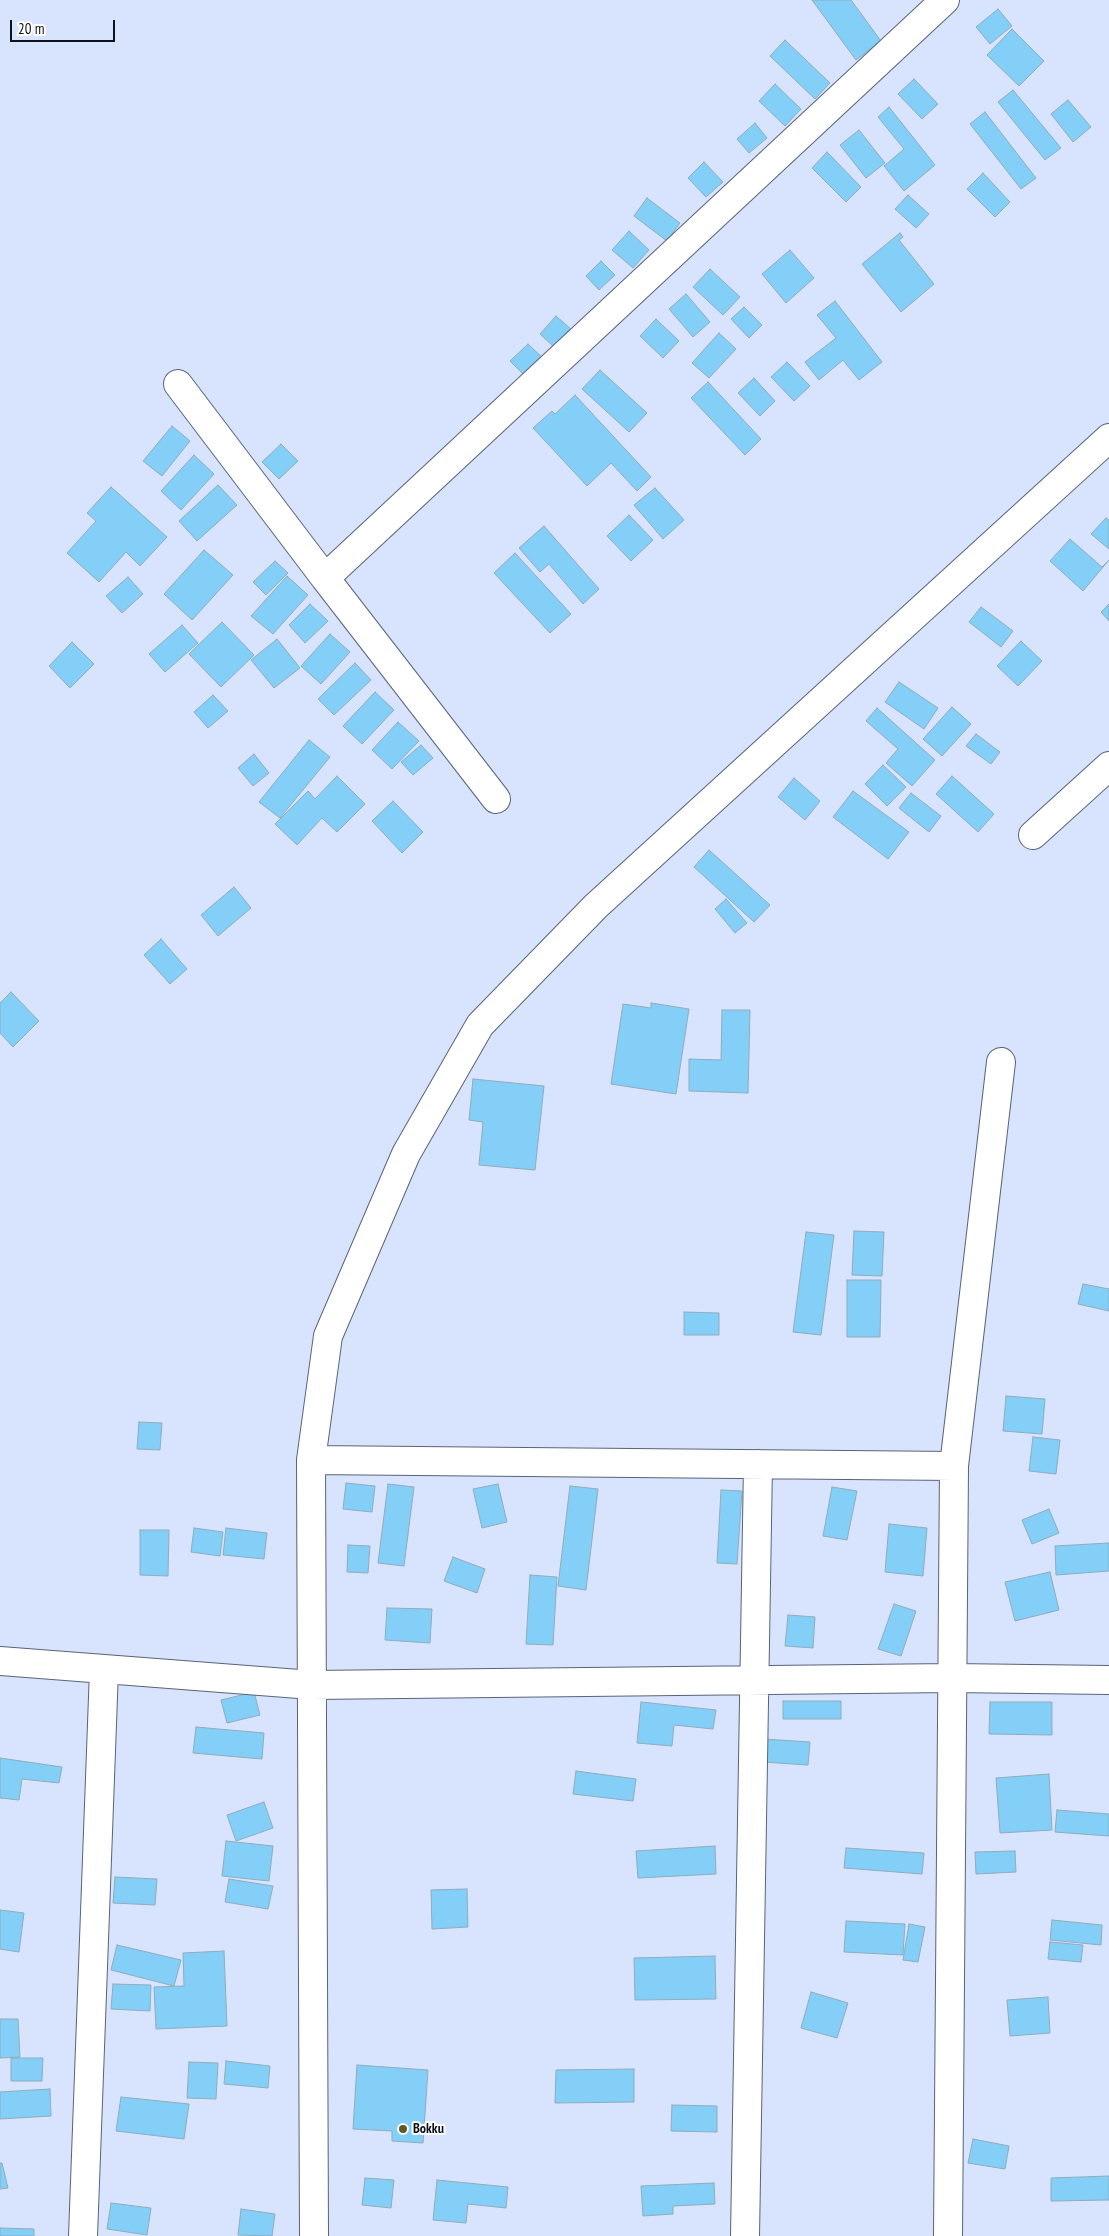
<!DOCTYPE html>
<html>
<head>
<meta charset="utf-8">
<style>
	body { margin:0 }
	#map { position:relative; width:1109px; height:2236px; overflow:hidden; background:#d8e4fd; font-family:"PT Sans Narrow",sans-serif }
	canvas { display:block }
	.scale { position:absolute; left:10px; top:20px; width:105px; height:22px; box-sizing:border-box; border:2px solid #0e121b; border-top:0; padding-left:6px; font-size:15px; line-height:18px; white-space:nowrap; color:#0e121b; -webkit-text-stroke:4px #fff; paint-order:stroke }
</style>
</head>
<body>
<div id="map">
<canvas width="1109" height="2236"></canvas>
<div class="scale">20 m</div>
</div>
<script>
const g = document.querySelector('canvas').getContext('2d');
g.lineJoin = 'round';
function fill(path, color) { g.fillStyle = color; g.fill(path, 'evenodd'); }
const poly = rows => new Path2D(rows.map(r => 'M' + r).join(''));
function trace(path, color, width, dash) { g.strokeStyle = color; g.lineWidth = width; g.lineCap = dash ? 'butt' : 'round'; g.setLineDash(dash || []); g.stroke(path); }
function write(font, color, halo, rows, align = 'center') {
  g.font = font + ' "PT Sans Narrow",sans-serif'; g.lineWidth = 4; g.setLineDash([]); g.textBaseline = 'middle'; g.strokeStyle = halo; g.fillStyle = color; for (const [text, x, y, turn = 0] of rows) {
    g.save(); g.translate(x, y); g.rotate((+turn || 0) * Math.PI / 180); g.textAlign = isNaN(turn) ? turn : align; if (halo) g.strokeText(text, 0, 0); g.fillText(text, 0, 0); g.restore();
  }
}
const building = poly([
	[812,0,851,0,881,41,856,60,812,0],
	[998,9,1012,26,990,44,976,27,998,9],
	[1012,29,1044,61,1019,86,987,55,1012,29],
	[785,40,830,83,815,99,770,56,785,40],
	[914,79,938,104,922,119,898,94,914,79],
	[775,84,801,109,785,126,759,101,775,84],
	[1013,90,1061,148,1045,160,998,102,1013,90],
	[1068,100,1091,127,1073,142,1051,114,1068,100],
	[889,107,935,165,904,191,884,166,904,149,878,117,889,107],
	[985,112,1036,178,1021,189,970,124,985,112],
	[755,123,767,138,749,153,737,139,755,123],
	[859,130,885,163,866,178,840,145,859,130],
	[827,152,861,187,846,202,812,168,827,152],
	[704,162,723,182,706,197,688,178,704,162],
	[983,173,1010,202,995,217,967,189,983,173],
	[908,195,929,214,916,228,895,209,908,195],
	[647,198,680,223,667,241,634,216,647,198],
	[629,231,649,250,633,268,612,250,629,231],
	[900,233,903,237,899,240,934,284,901,312,862,264,900,233],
	[790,250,814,278,786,303,762,274,790,250],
	[601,261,615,275,599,290,586,276,601,261],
	[710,269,740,297,723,315,693,287,710,269],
	[686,294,710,322,693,337,669,309,686,294],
	[835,301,882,362,859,380,843,360,819,380,805,362,836,338,817,315,835,301],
	[744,307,762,325,749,338,731,319,744,307],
	[556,316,572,330,555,348,540,334,556,316],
	[656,319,679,341,663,358,640,336,656,319],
	[719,333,736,349,709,378,692,363,719,333],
	[528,344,544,359,526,377,510,361,528,344],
	[787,362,810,386,794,401,771,377,787,362],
	[600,370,647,413,629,432,582,389,600,370],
	[754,378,775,401,760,416,738,393,754,378],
	[708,382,761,439,745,455,691,398,708,382],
	[575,395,651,477,637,491,611,463,587,486,533,428,552,411,555,414,575,395],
	[172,426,190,441,162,476,143,461,172,426],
	[281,444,298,461,279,479,262,462,281,444],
	[194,455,214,474,181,510,161,491,194,455],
	[218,485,237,505,197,541,179,521,218,485],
	[111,487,167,537,140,566,126,552,99,582,67,553,96,521,87,513,111,487],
	[655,488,684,520,663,539,634,505,655,488],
	[629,515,653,540,631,561,607,536,629,515],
	[1106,518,1109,520,1109,549,1091,534,1106,518],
	[544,526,599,589,583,604,549,564,540,572,519,548,544,526],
	[1070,539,1102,567,1109,560,1083,591,1050,561,1070,539],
	[204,550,233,575,192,620,164,594,204,550],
	[515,553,571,614,550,633,494,573,515,553],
	[275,561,288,573,266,595,253,582,275,561],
	[287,576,308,595,273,634,251,616,287,576],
	[128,577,143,594,122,613,106,596,128,577],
	[310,604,328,621,305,643,289,625,310,604],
	[1109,604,1109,621,1101,612,1109,604],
	[981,607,1013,631,1001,647,969,622,981,607],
	[222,622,254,655,221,687,189,654,222,622],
	[182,625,198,643,165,672,149,654,182,625],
	[330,634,350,652,321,684,301,666,330,634],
	[277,639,300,668,274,688,251,660,277,639],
	[1021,641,1042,661,1018,686,997,666,1021,641],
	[72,642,94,664,70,688,49,666,72,642],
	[355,663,371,680,334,715,318,699,355,663],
	[899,682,938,708,924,729,885,702,899,682],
	[375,692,394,710,362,744,343,726,375,692],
	[213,695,228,711,208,728,194,712,213,695],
	[952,707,971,724,942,756,923,739,952,707],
	[877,708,935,760,912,786,886,763,898,749,866,721,877,708],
	[398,722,419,741,392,769,372,750,398,722],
	[976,734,1000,752,991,764,966,746,976,734],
	[309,740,330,757,280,818,259,802,309,740],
	[421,745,433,758,413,775,401,762,421,745],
	[254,754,269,773,253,786,238,768,254,754],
	[883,765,906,787,887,806,865,784,883,765],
	[337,776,365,804,337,832,322,818,297,845,275,824,308,791,315,799,337,776],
	[952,776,994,814,978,832,936,794,952,776],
	[794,778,820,801,805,820,778,797,794,778],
	[853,791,909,832,888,859,833,817,853,791],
	[911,793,941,816,929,832,899,808,911,793],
	[393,801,423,832,402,853,372,821,393,801],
	[709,850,770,905,754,922,694,867,709,850],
	[234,887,251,908,218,936,201,915,234,887],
	[726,899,747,923,735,933,715,909,726,899],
	[161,939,187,969,170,984,144,955,161,939],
	[11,992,39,1021,13,1047,0,1033,0,1003,11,992],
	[651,1003,689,1009,676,1094,611,1084,623,1004,651,1008,651,1003],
	[722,1010,750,1010,748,1093,689,1091,689,1059,721,1060,722,1010],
	[473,1079,544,1086,535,1170,479,1165,483,1122,469,1120,473,1079],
	[854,1231,884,1232,882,1276,852,1275,854,1231],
	[806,1232,834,1235,821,1335,793,1332,806,1232],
	[847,1280,881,1280,880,1337,847,1337,847,1280],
	[1083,1284,1109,1289,1109,1311,1078,1304,1083,1284],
	[684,1312,719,1313,719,1335,684,1335,684,1312],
	[1006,1396,1045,1399,1042,1434,1003,1431,1006,1396],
	[139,1422,162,1423,160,1450,137,1449,139,1422],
	[1033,1437,1060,1440,1056,1474,1029,1471,1033,1437],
	[346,1483,375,1486,372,1512,343,1509,346,1483],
	[388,1484,414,1487,404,1566,378,1563,388,1484],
	[498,1484,507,1522,482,1528,473,1489,498,1484],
	[570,1486,598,1489,586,1590,558,1586,570,1486],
	[832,1487,857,1491,847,1540,823,1536,832,1487],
	[721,1490,742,1491,737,1564,717,1563,721,1490],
	[1049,1509,1059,1533,1032,1544,1022,1520,1049,1509],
	[889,1524,927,1528,923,1576,885,1572,889,1524],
	[194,1528,223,1532,220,1556,191,1552,194,1528],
	[226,1528,267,1533,264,1559,223,1555,226,1528],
	[140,1530,169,1530,168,1576,140,1575,140,1530],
	[1109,1543,1109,1571,1056,1575,1055,1546,1109,1543],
	[348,1545,370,1546,368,1573,347,1572,348,1545],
	[453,1557,485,1569,477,1593,444,1581,453,1557],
	[1050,1572,1059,1610,1015,1621,1005,1582,1050,1572],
	[530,1575,557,1577,553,1645,526,1644,530,1575],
	[894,1604,916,1611,901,1656,878,1649,894,1604],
	[387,1608,432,1609,430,1643,385,1640,387,1608],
	[788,1615,815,1617,813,1648,785,1646,788,1615],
	[254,1692,260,1715,227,1723,221,1700,254,1692],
	[783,1701,841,1701,841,1719,783,1719,783,1701],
	[641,1702,716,1710,713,1729,674,1725,672,1746,637,1743,641,1702],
	[990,1702,1052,1702,1052,1735,989,1734,990,1702],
	[196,1727,264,1733,262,1759,193,1753,196,1727],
	[764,1739,810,1742,808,1765,762,1762,764,1739],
	[0,1758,62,1767,59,1783,22,1779,19,1800,0,1798,0,1758],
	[576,1771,636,1779,633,1801,573,1794,576,1771],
	[1049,1774,1052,1830,1000,1833,996,1778,1049,1774],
	[264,1802,273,1828,236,1841,227,1815,264,1802],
	[1057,1810,1109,1814,1109,1836,1055,1832,1057,1810],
	[226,1841,273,1846,269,1881,222,1876,226,1841],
	[715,1846,716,1874,638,1878,636,1851,715,1846],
	[846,1848,924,1853,922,1874,844,1868,846,1848],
	[1015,1851,1016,1872,976,1874,975,1852,1015,1851],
	[115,1877,157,1879,155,1905,113,1903,115,1877],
	[229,1879,273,1886,268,1909,225,1902,229,1879],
	[467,1889,468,1927,432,1929,431,1890,467,1889],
	[0,1910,24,1913,19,1952,0,1949,0,1910],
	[1052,1920,1102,1925,1101,1945,1050,1940,1052,1920],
	[846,1921,905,1924,903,1955,844,1952,846,1921],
	[909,1924,925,1927,918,1962,903,1960,909,1924],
	[1050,1942,1083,1945,1081,1962,1048,1959,1050,1942],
	[117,1945,181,1960,174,1986,111,1970,117,1945],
	[224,1951,227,2026,156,2029,154,1987,184,1986,183,1953,224,1951],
	[715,1956,716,1999,635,2000,634,1958,715,1956],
	[113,1984,151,1985,150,2011,111,2009,113,1984],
	[811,1992,848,2003,837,2038,801,2028,811,1992],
	[1048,1997,1050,2033,1010,2036,1007,2000,1048,1997],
	[0,2019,18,2019,20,2057,0,2058,0,2019],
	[11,2058,43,2058,42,2081,11,2081,11,2058],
	[226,2061,270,2066,268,2088,224,2084,226,2061],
	[189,2062,218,2063,216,2099,187,2098,189,2062],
	[357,2065,428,2070,423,2143,392,2141,392,2131,353,2129,357,2065],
	[634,2069,634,2102,555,2103,556,2070,634,2069],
	[50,2089,51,2116,0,2119,0,2092,50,2089],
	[121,2097,189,2104,184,2139,116,2131,121,2097],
	[672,2105,717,2106,717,2132,671,2131,672,2105],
	[973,2139,1009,2146,1005,2169,968,2163,973,2139],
	[0,2163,2,2163,8,2188,0,2189,0,2163],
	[1109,2176,1109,2200,1051,2201,1051,2178,1109,2176],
	[365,2178,394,2180,391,2208,362,2205,365,2178],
	[437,2180,508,2187,506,2208,468,2204,466,2223,433,2220,437,2180],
	[714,2183,715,2204,673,2206,673,2214,643,2216,641,2186,714,2183],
	[111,2203,151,2208,147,2235,107,2229,111,2203],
	[241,2209,275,2214,272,2236,238,2235,241,2209],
	[0,2228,34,2229,34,2236,0,2236,0,2228]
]);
const minor = poly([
	[178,384,325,578],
	[496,799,325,578,945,0],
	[1033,835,1109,766],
	[311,1460,954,1466],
	[0,1661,312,1685,952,1678,1109,1680],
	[83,2236,104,1670],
	[314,2236,311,1460,328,1336,406,1154,480,1025,596,906,1109,438],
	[745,2236,758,1464],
	[948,2236,954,1466,1001,1062]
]);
const markers = [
	[403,2129,5,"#5e5a26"]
];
const poiNames = [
	["Bokku",413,2129]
];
fill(building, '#83cff7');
trace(building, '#90abba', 1);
trace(minor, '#596378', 30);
trace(minor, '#fff', 28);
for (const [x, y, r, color] of markers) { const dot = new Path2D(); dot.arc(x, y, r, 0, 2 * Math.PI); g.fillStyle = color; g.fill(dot); trace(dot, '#fff', 2); }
write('bold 14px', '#0e121b', '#fff', poiNames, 'left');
</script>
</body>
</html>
